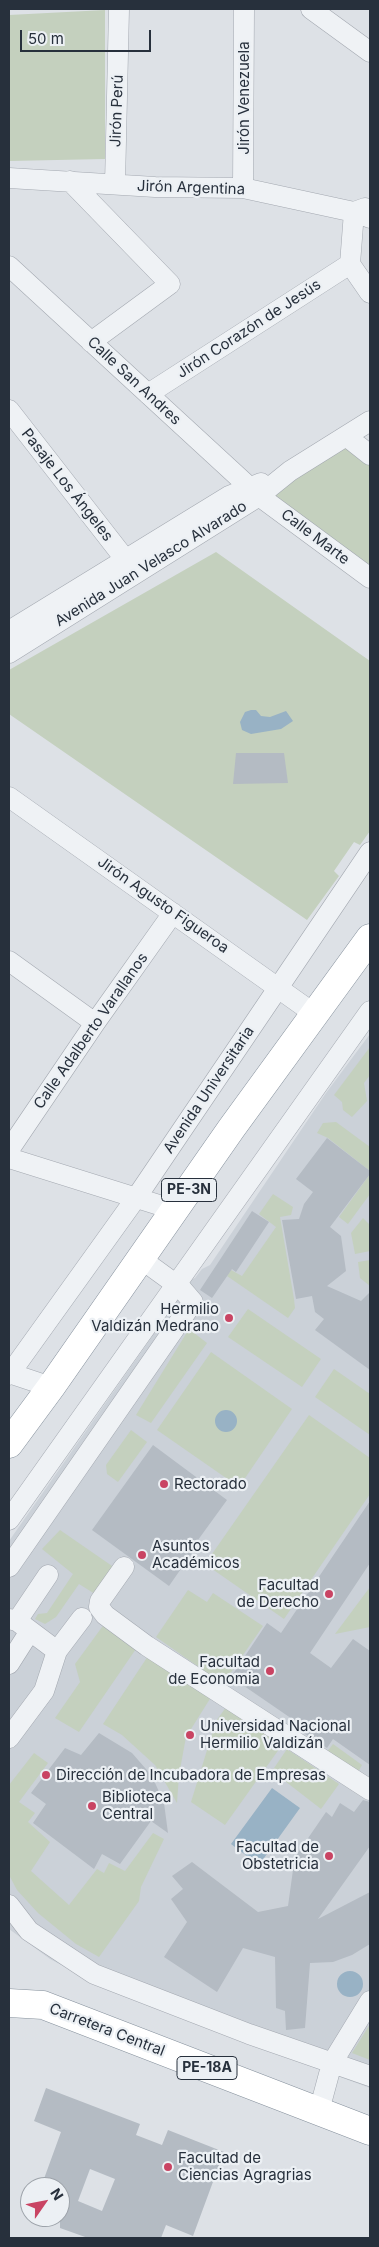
<!DOCTYPE html>
<html>
<head>
<meta charset="utf-8">
<style>
	body { margin:0 }
	#map { position:relative; width:379px; height:2247px; overflow:hidden; background:#dde1e6; font-family:Inter,sans-serif }
	canvas { display:block }
	.frame { position:absolute; inset:0; border:10px solid #27303c; pointer-events:none }
	.north { position:absolute; left:20px; top:2177px; width:50px; height:50px; box-sizing:border-box; background:#ecf0f4; border:1px solid #9da3aa; border-radius:50%; rotate:57deg; font-size:14px; font-weight:700; line-height:20px; text-align:center; color:#27303c }
	.north::after { content:''; display:block; margin:auto; width:18px; height:22px; background:#c94463; clip-path:polygon(50% 0,100% 100%,50% 72%,0 100%) }
	.scale { position:absolute; left:20px; top:30px; width:131px; height:22px; box-sizing:border-box; border:2px solid #27303c; border-top:0; padding-left:6px; font-size:15px; line-height:18px; white-space:nowrap; color:#27303c; -webkit-text-stroke:4px #ecf0f4; paint-order:stroke }
</style>
</head>
<body>
<div id="map">
<canvas width="379" height="2247"></canvas>
<div class="frame"></div>
<div class="north">N</div>
<div class="scale">50 m</div>
</div>
<script>
const g = document.querySelector('canvas').getContext('2d');
g.lineJoin = 'round';
function fill(path, color) { g.fillStyle = color; g.fill(path, 'evenodd'); }
const poly = rows => new Path2D(rows.map(r => 'M' + r).join(''));
function trace(path, color, width, dash) { g.strokeStyle = color; g.lineWidth = width; g.lineCap = dash ? 'butt' : 'round'; g.setLineDash(dash || []); g.stroke(path); }
function write(font, color, halo, rows, align = 'center') {
  g.font = font + ' Inter,sans-serif'; g.lineWidth = 4.5; g.setLineDash([]); g.textBaseline = 'middle'; g.strokeStyle = halo; g.fillStyle = color; for (const [text, x, y, turn = 0] of rows) {
    g.save(); g.translate(x, y); g.rotate((+turn || 0) * Math.PI / 180); g.textAlign = isNaN(turn) ? turn : align; if (halo) g.strokeText(text, 0, 0); g.fillText(text, 0, 0); g.restore();
  }
}
const built = poly([
	[370,1034,370,2088,250,2044,94,1982,50,1959,9,1929,9,1541,149,1341,186,1281,195,1278,202,1269,210,1265,326,1093]
]);
const green = poly([
	[105,10,105,159,9,161,9,15],
	[348,444,370,460,370,567,264,491],
	[216,552,370,661,370,831,360,845,354,842,334,871,339,876,307,920,9,714,9,670],
	[370,1047,370,1075,364,1083,367,1101,352,1117,343,1110,342,1102,334,1095],
	[336,1122,370,1147,370,1171,328,1138,317,1133,323,1123],
	[370,1174,370,1194,348,1224,339,1217],
	[273,1194,293,1207,291,1215,280,1217,294,1299,295,1308,288,1318,227,1276,231,1270,242,1276,276,1227,259,1214],
	[363,1218,370,1225,370,1251,355,1254,351,1233],
	[370,1260,370,1286,360,1278,358,1262],
	[248,1309,321,1359,302,1387,228,1337],
	[189,1329,207,1343,151,1423,136,1415],
	[211,1352,292,1409,239,1487,157,1430],
	[334,1369,370,1394,370,1435,315,1397],
	[309,1415,370,1458,370,1494,284,1619,205,1564],
	[131,1430,147,1442,118,1482,107,1474,106,1465],
	[60,1530,115,1568,95,1594,79,1584,56,1617,45,1624,35,1619,38,1614,47,1613,73,1574,42,1549],
	[370,1587,370,1627,335,1634],
	[188,1590,207,1602,213,1593,263,1626,223,1684,156,1637],
	[105,1623,138,1646,79,1732,55,1718,80,1682,75,1664],
	[150,1653,213,1694,186,1737,179,1775,177,1803,155,1765,122,1735,103,1724],
	[227,1706,282,1745,225,1825,191,1802,216,1721],
	[333,1744,362,1765,357,1774,327,1752],
	[287,1749,339,1784,321,1809,272,1771],
	[34,1753,48,1763,19,1802,35,1813,28,1822,50,1842,31,1871,69,1905,97,1869,104,1873,109,1863,125,1871,153,1833,164,1839,141,1887,139,1901,99,1957,76,1944,38,1913,17,1890,9,1875,9,1785],
	[370,2024,370,2060,352,2053]
]);
const water = poly([
	[251,710,256,710,261,716,270,717,286,711,293,721,281,729,251,734,242,730,240,722,245,712],
	'215 1421a11 11 0 1 1 22 0a11 11 0 1 1-22 0Z',
	[272,1788,300,1808,259,1865,231,1844],
	'337 1984a13 13 0 1 1 26 0a13 13 0 1 1-26 0Z'
]);
const building = poly([
	[236,753,284,753,288,783,233,784],
	[327,1138,370,1171,370,1174,330,1227,341,1236,346,1271,327,1286,361,1301,370,1292,370,1370,315,1330,324,1319,315,1312,312,1296,296,1299,282,1220,299,1219,304,1204,313,1192,296,1179],
	[252,1211,269,1222,236,1272,232,1269,212,1298,200,1290],
	[153,1445,227,1500,190,1551,192,1553,169,1586,92,1530],
	[370,1501,370,1563,310,1653,331,1668,353,1639,370,1651,370,1765,333,1739,327,1748,296,1728,298,1723,231,1677,267,1623,281,1633],
	[99,1733,132,1753,152,1776,164,1803,168,1833,151,1821,120,1864,102,1854,94,1869,33,1823,46,1804,31,1793,65,1748,81,1755],
	[363,1800,370,1802,370,1846,318,1919,370,1892,370,1944,352,1955,333,1962,310,1963,305,2028,286,2030,285,2011,276,2008,275,1957,243,1948,217,1992,164,1957,187,1922,171,1899,183,1889,172,1876,192,1862,258,1912,288,1906,293,1870,289,1866,326,1812,332,1817,340,1803,354,1812],
	[46,2088,140,2124,136,2135,162,2145,168,2130,224,2152,193,2236,166,2225,161,2238,88,2238,60,2228,60,2187,41,2187,61,2132,34,2121],
	[90,2169,115,2179,102,2211,78,2201]
]);
const minor = poly([
	[311,9,370,52],
	[9,178,155,187,243,188,354,212,370,218],
	[70,181,170,284,91,342],
	[115,184,119,9],
	[243,188,244,9],
	[365,208,354,212,350,264,370,293],
	[9,266,259,496,370,578],
	[148,394,350,264],
	[9,410,125,559],
	[346,436,370,455],
	[9,631,229,496,261,483],
	[9,653,259,496,290,471,370,421],
	[9,797,316,1015],
	[9,961,95,1023],
	[9,1150,95,1023,173,913],
	[9,1158,175,1210],
	[9,1373,51,1387],
	[9,1375,136,1198,370,852],
	[9,1520,370,1011],
	[9,1567,193,1302,181,1288,141,1259],
	[124,1567,100,1601,99,1607,105,1615,147,1646,370,1790],
	[9,1619,17,1621,57,1651,44,1691,9,1738],
	[17,1621,48,1575],
	[57,1651,82,1618],
	[9,1664,30,1631],
	[9,1905,29,1931,94,1974,249,2034,370,2076],
	[319,2111,332,2063,370,2001]
]);
const highway = poly([
	[9,1444,51,1387,231,1129,370,938],
	[9,2003,43,2005,370,2131]
]);
const markers = [
	[229,1318,5,"#c94463"],
	[164,1484,5,"#c94463"],
	[142,1555,5,"#c94463"],
	[329,1594,5,"#c94463"],
	[270,1671,5,"#c94463"],
	[190,1735,5,"#c94463"],
	[46,1775,5,"#c94463"],
	[92,1806,5,"#c94463"],
	[329,1856,5,"#c94463"],
	[168,2167,5,"#c94463"]
];
const shields = [
	[189,1190,55],
	[207,2068,60]
];
const shieldNames = [
	["PE-3N",189,1190],
	["PE-18A",207,2068]
];
const streetNames = [
	["Jirón Venezuela",244,98,-90],
	["Jirón Perú",117,111,-88],
	["Jirón Argentina",191,188,2],
	["Jirón Corazón de Jesús",249,329,-33],
	["Calle San Andres",134,381,43],
	["Pasaje Los Ángeles",67,485,52],
	["Calle Marte",315,537,37],
	["Avenida Juan Velasco Alvarado",151,564,-32],
	["Jirón Agusto Figueroa",163,905,35],
	["Calle Adalberto Varallanos",91,1031,-55],
	["Avenida Universitaria",209,1090,-56],
	["Carretera Central",107,2030,21]
];
const poiNames = [
	["Hermilio",219,1309,"right"],
	["Valdizán Medrano",219,1326,"right"],
	["Rectorado",174,1484],
	["Asuntos",152,1546],
	["Académicos",152,1563],
	["Facultad",319,1585,"right"],
	["de Derecho",319,1602,"right"],
	["Facultad",260,1662,"right"],
	["de Economia",260,1679,"right"],
	["Universidad Nacional",200,1726],
	["Hermilio Valdizán",200,1743],
	["Dirección de Incubadora de Empresas",56,1775],
	["Biblioteca",102,1797],
	["Central",102,1814],
	["Facultad de",319,1847,"right"],
	["Obstetricia",319,1864,"right"],
	["Facultad de",178,2158],
	["Ciencias Agragrias",178,2175]
];
fill(built, '#cbd1d8');
fill(green, '#c4d0be');
fill(water, '#98b2c5');
fill(building, '#b4bbc3');
trace(minor, '#a3a8b0', 21);
trace(highway, '#85909c', 29);
trace(minor, '#eff2f5', 20);
trace(highway, '#fff', 28);
for (const [x, y, r, color] of markers) { const dot = new Path2D(); dot.arc(x, y, r, 0, 2 * Math.PI); g.fillStyle = color; g.fill(dot); trace(dot, '#ecf0f4', 2); }
for (const [x, y, w] of shields) { const box = new Path2D(); box.roundRect(x - w / 2, y - 11.5, w, 23, 4); g.fillStyle = '#ecf0f4'; g.fill(box); trace(box, '#27303c', 1); }
write('bold 14px', '#27303c', null, shieldNames);
write('15px', '#27303c', '#ecf0f4', streetNames);
write('15px', '#27303c', '#ecf0f4', poiNames, 'left');
</script>
</body>
</html>
